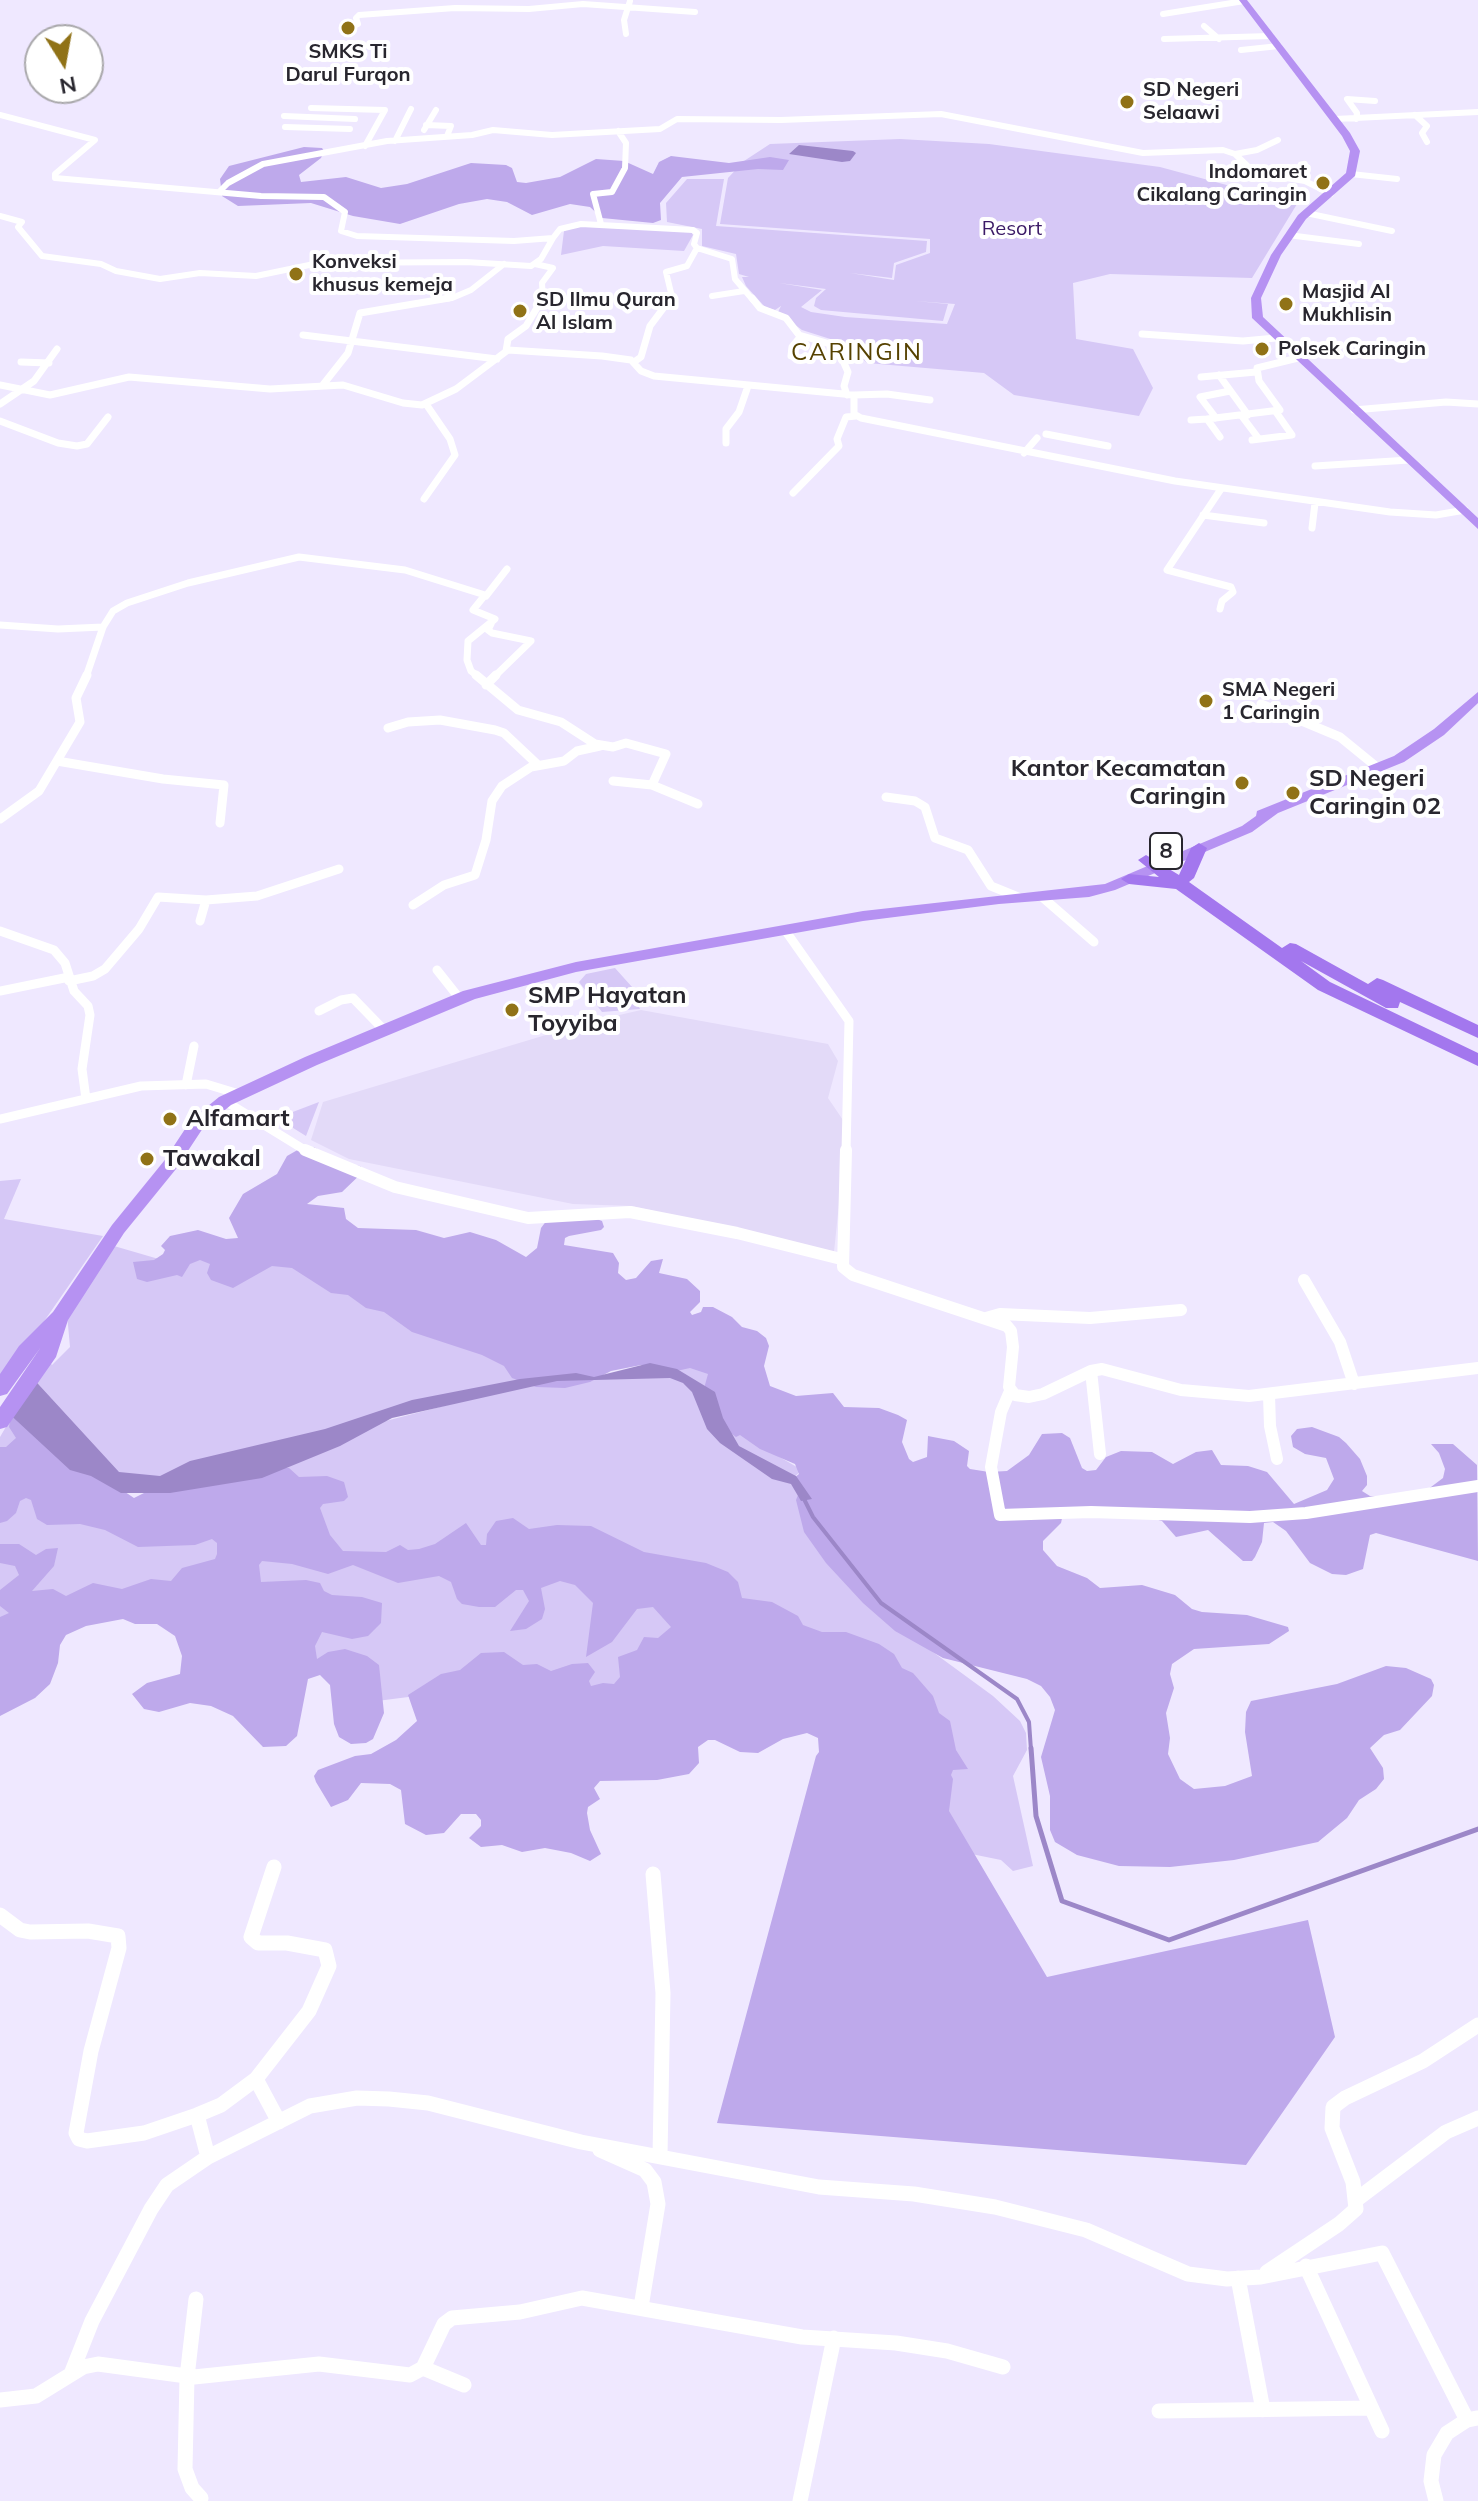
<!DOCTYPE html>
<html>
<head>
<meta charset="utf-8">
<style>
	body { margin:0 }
	#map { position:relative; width:1478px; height:2501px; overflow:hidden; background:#efe8ff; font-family:Mulish,sans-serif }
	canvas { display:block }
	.north { position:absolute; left:24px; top:24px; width:80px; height:80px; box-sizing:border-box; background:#fff; border:2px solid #a9a8ab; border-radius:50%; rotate:169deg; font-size:22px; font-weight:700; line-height:32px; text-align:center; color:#28262e }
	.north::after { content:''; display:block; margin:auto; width:28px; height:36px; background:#907217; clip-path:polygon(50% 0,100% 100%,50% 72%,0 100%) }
</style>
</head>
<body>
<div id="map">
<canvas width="1478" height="2501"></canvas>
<div class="north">N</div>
</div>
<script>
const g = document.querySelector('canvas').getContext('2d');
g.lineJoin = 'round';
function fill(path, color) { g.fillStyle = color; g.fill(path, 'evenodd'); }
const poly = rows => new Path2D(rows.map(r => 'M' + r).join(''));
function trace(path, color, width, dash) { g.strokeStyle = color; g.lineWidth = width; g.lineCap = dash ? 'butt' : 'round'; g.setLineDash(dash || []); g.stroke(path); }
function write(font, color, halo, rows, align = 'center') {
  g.font = font + ' Mulish,sans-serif'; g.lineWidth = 8; g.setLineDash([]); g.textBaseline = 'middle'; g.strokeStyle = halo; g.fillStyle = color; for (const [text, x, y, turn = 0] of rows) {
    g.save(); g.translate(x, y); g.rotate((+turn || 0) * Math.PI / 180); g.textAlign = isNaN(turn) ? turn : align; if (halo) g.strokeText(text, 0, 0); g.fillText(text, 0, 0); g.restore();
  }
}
const built = poly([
	[641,1010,828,1044,838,1061,828,1098,847,1126,834,1252,632,1206,573,1204,349,1159,311,1140,323,1102,589,1022]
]);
const green = poly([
	[900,139,989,144,1160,167,1297,204,1252,278,1110,274,1073,283,1076,339,1133,349,1153,388,1139,416,1014,395,984,373,867,363,846,344,802,330,778,312,781,306,775,310,765,307,746,286,742,277,749,277,739,274,736,254,702,246,702,229,667,222,666,203,687,179,724,179,716,226,927,241,926,252,894,263,892,278,850,273,894,280,896,265,930,253,930,239,720,224,728,178,744,161,770,144],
	[779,283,826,289,816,298,814,306,821,310,943,321,948,304,915,301,955,304,947,324,845,317,811,312,801,307,822,290],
	[574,226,690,230,693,235,684,251,603,246,561,255,564,231],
	[615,968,641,997,635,999,640,1009,602,1012,579,982,586,974],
	[319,1102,306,1136,277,1118],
	[21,1179,4,1219,103,1236,0,1385,0,1181],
	[114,1246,169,1262,247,1250,594,1377,704,1365,714,1381,733,1430,802,1470,790,1481,926,1647,993,1696,1020,1721,1026,1733,1027,1750,1013,1776,1033,1866,1013,1871,1001,1860,942,1848,891,1670,487,1551,400,1558,340,1554,273,1489,292,1459,374,1424,490,1394,528,1379,159,1478,136,1480,109,1470,28,1374,42,1351,52,1365,70,1347,67,1314],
	[10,1402,59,1498,242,1522,215,1603,82,1594,0,1643,0,1437,7,1425],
	[547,1546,649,1598,691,1631,613,1694,424,1695,377,1701,309,1668,250,1584,245,1554,336,1564]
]);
const forest = poly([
	[304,147,322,148,324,151,321,158,299,175,301,182,346,177,381,188,407,184,471,163,506,165,512,168,517,182,526,183,560,177,596,159,624,161,653,174,659,162,671,156,729,163,770,157,789,160,783,170,758,169,682,177,660,203,661,220,653,223,602,218,590,207,570,204,532,215,507,202,487,199,459,204,400,224,353,216,311,203,238,206,222,196,220,179,229,166],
	[314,1147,337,1162,360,1166,365,1170,342,1192,318,1196,307,1204,344,1208,346,1219,358,1228,416,1230,444,1238,470,1232,496,1240,526,1257,537,1248,541,1228,547,1220,594,1218,602,1221,604,1227,601,1230,569,1236,565,1238,564,1245,613,1253,619,1263,618,1273,626,1280,636,1278,651,1261,663,1259,659,1273,687,1279,700,1291,700,1302,690,1312,692,1315,701,1312,703,1307,713,1307,732,1317,742,1327,757,1331,766,1338,769,1346,764,1366,770,1386,796,1396,833,1393,844,1407,879,1408,898,1415,907,1420,902,1442,909,1459,913,1462,927,1457,928,1436,933,1437,954,1441,969,1451,967,1466,970,1469,989,1472,1007,1471,1029,1455,1042,1434,1062,1433,1070,1438,1082,1468,1087,1471,1096,1470,1106,1457,1121,1451,1152,1452,1173,1464,1196,1452,1212,1450,1221,1465,1248,1466,1267,1472,1294,1504,1327,1490,1334,1479,1326,1458,1305,1454,1293,1447,1291,1436,1297,1429,1312,1427,1339,1437,1346,1443,1360,1459,1367,1476,1367,1485,1362,1491,1370,1496,1388,1497,1427,1490,1443,1478,1445,1469,1439,1453,1431,1444,1453,1444,1477,1465,1478,1561,1376,1533,1370,1535,1363,1569,1346,1575,1332,1574,1310,1563,1286,1531,1273,1522,1264,1523,1262,1542,1255,1557,1252,1561,1243,1561,1208,1530,1176,1537,1162,1521,1132,1513,1063,1514,1061,1523,1043,1541,1043,1550,1057,1566,1087,1578,1100,1588,1142,1585,1175,1595,1192,1609,1202,1612,1247,1615,1288,1627,1289,1631,1269,1644,1194,1649,1172,1664,1170,1674,1174,1688,1166,1713,1170,1738,1168,1754,1180,1779,1194,1789,1225,1786,1252,1776,1245,1732,1246,1712,1251,1701,1337,1684,1386,1666,1406,1668,1431,1679,1434,1685,1432,1696,1400,1730,1384,1735,1370,1748,1383,1768,1384,1779,1376,1789,1359,1800,1347,1818,1318,1842,1234,1860,1170,1867,1119,1866,1077,1855,1055,1842,1050,1830,1050,1796,1041,1757,1055,1710,1050,1697,1041,1686,1027,1679,943,1658,895,1631,863,1603,826,1563,804,1532,796,1500,798,1495,794,1478,799,1474,795,1464,760,1449,740,1435,736,1437,720,1425,703,1392,708,1374,690,1368,672,1372,652,1370,641,1365,611,1371,590,1382,565,1388,536,1387,512,1378,504,1366,482,1355,412,1332,384,1312,366,1308,348,1295,331,1293,292,1268,272,1266,233,1288,211,1280,207,1273,210,1264,200,1260,190,1264,182,1277,177,1275,147,1282,137,1279,133,1262,154,1260,163,1254,165,1250,161,1246,170,1236,198,1230,226,1239,238,1238,229,1218,243,1194,277,1174,287,1156,301,1148],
	[11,1415,134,1498,152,1489,278,1468,289,1468,299,1477,327,1476,344,1482,348,1497,344,1501,323,1504,320,1508,330,1535,343,1551,386,1552,400,1545,408,1550,419,1549,435,1544,466,1523,481,1545,486,1545,487,1534,496,1521,513,1518,529,1529,557,1525,591,1526,644,1552,706,1563,728,1572,738,1582,742,1598,772,1602,798,1616,803,1625,822,1632,846,1632,879,1644,894,1654,902,1668,913,1673,933,1696,939,1713,950,1721,956,1750,968,1769,953,1770,951,1775,953,1779,949,1811,1047,1977,1308,1920,1335,2037,1246,2165,717,2123,816,1756,819,1752,818,1738,807,1733,783,1739,758,1753,740,1752,715,1740,708,1740,698,1747,699,1763,689,1774,657,1780,600,1781,594,1788,600,1799,588,1807,587,1813,590,1830,601,1854,590,1861,571,1853,545,1848,522,1852,502,1845,481,1847,469,1838,481,1826,481,1820,476,1814,461,1814,444,1833,426,1835,405,1824,401,1790,390,1784,361,1783,348,1800,331,1807,316,1782,314,1776,318,1770,355,1756,371,1754,396,1740,417,1721,408,1695,441,1674,460,1670,481,1653,504,1652,523,1665,537,1664,551,1671,572,1664,588,1663,595,1672,589,1681,591,1686,603,1683,614,1684,620,1677,618,1657,637,1650,644,1637,658,1638,671,1627,653,1607,637,1609,612,1642,586,1657,593,1603,575,1585,560,1581,541,1588,545,1609,542,1619,526,1629,510,1631,529,1601,523,1590,516,1590,495,1607,479,1607,462,1604,457,1599,451,1582,439,1576,398,1583,353,1565,328,1574,292,1564,262,1561,259,1565,261,1582,306,1580,320,1583,324,1591,332,1595,362,1597,382,1603,381,1623,368,1636,352,1639,322,1632,315,1646,317,1659,328,1652,345,1649,367,1656,379,1665,384,1713,373,1739,366,1743,351,1744,339,1737,334,1724,330,1685,320,1675,308,1679,297,1736,286,1746,263,1747,233,1716,211,1706,190,1703,159,1712,144,1709,132,1694,147,1683,180,1674,182,1656,175,1636,157,1624,135,1624,123,1619,86,1626,66,1635,60,1645,58,1663,50,1684,35,1698,0,1716,0,1617,9,1613,0,1606,0,1590,19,1575,15,1566,0,1563,0,1544,19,1544,36,1555,46,1549,58,1548,54,1566,32,1591,53,1589,66,1596,93,1583,122,1589,151,1579,171,1581,182,1568,215,1559,217,1554,217,1543,212,1539,195,1545,138,1547,105,1530,80,1524,47,1525,37,1519,31,1500,26,1498,20,1501,16,1513,7,1521,0,1523,0,1447,6,1447,16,1438,9,1427]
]);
const water = poly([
	[799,145,853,151,856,153,850,161,842,162,789,154],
	[650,1363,677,1369,715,1392,723,1418,739,1446,796,1476,812,1499,801,1501,791,1484,772,1479,720,1443,707,1429,692,1392,683,1383,670,1378,557,1381,392,1418,340,1446,262,1478,170,1493,121,1493,91,1476,70,1470,4,1409,28,1373,119,1472,160,1476,190,1461,325,1429,412,1400,520,1379,576,1373,594,1377]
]);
const streamFar1 = poly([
	[803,1497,813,1517,881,1603,1017,1699,1029,1722,1031,1750]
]);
const stream = poly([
	[1031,1748,1036,1816,1062,1901,1169,1940,1478,1829]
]);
const minorFar4 = poly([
	[1163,14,1244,1],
	[1204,26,1219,39],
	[344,30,358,24,356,18,359,15,455,8,529,9,583,4,695,12],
	[626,34,624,20,630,1],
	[1164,39,1271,36],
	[1241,50,1279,46],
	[311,108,385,110,365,146],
	[0,115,95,140,55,174,55,178,261,196,324,197,345,212,341,231,357,236,514,241,553,238,560,229,581,224,693,230,697,233,694,244,697,248,732,259,735,279,753,300],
	[1415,115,1427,126,1422,133,1427,142],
	[284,116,355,119],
	[1335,119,1478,112],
	[1356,119,1357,113,1347,99,1375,101],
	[426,125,451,126,447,136],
	[285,127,350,129],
	[424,130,436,110],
	[395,141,411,109],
	[1235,154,1257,150,1278,140],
	[1351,174,1397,179],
	[219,192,228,183,263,164,387,141,472,135,493,130,552,135,660,129,677,119,781,120,941,114,1143,153,1223,150,1235,154,1255,173,1305,181,1331,194],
	[1306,213,1392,231],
	[0,216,22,222,18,227,42,256,101,264,116,271,160,279,200,273,256,276,319,263,466,262,531,266,541,259,553,238],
	[601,224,593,194,612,192,625,168,626,143,618,131],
	[1288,235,1359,244],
	[535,264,553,268,542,283,543,300],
	[712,296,744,291],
	[435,300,452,298,471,290,504,264],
	[669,300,672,297,666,272,687,266,697,248]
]);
const minorFar3 = poly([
	[752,298,760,308,786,318,799,335,844,348,844,363,848,372,844,386,847,395],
	[1142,334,1243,341,1276,338],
	[303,335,497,359],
	[506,351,508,339,526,326,543,298],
	[791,356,792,347,801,336],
	[21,362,49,363],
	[634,362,641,357,650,326,671,298],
	[1219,375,1248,415],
	[1201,377,1256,372],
	[0,385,50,395,129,377,270,389,343,385,403,403,422,405,456,389,508,350,602,356,631,360,641,371,654,376,854,395,854,414,861,418,1175,481,1390,512,1436,515,1465,510],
	[322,386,348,353,360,313,449,298],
	[854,395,887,394,930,400],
	[0,404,34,381,57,349],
	[1354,410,1446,402,1478,404],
	[1241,415,1259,439],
	[1216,418,1200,397,1230,391],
	[1191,420,1207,419],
	[0,421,58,443,77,446,87,444,108,417],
	[1046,434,1108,446],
	[1220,437,1207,419,1280,410,1259,381,1257,368,1298,358],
	[1252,440,1292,435,1276,412],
	[726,443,726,429,739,412,748,386],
	[1024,453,1037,438],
	[1315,466,1409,460],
	[793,493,839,446,837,439,846,417,856,416],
	[424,499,455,455,450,439,426,404],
	[1203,515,1264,523],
	[1312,528,1315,503],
	[486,596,507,569],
	[1220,609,1222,601,1233,592,1231,587,1167,570,1221,489],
	[491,624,488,630,492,633,531,641,494,677],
	[0,625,58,629,103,627],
	[86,677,103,627,113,611,127,603,188,583,299,557,405,570,485,595,473,610,495,619,468,641,467,660,471,671,479,677]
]);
const minorFar2 = poly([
	[476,675,518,710,561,722,595,744,613,747,626,743,666,754,652,785],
	[486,685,496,675],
	[1261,704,1340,737,1378,768],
	[388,728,408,722,440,720,495,730,504,733,538,765],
	[57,761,163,779,224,785,220,823],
	[613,781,652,785,698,804],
	[886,797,915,801,925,807,935,838,968,850,991,886,1018,897],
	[0,819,39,791,80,722,76,698,87,675],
	[1041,896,1094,942],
	[413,905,444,885,475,875,486,840,492,801,502,786,531,767,564,761,577,751,600,746],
	[200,921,206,900],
	[785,930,849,1021,846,1152],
	[0,931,54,950,65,963,74,991,88,1006,90,1015,82,1069,86,1099],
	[437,970,460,999],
	[69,981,93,976,105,969,139,929,158,897,206,900,257,896,339,869],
	[0,991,69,977],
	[319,1011,341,1000,353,998,383,1029],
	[186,1085,194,1046],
	[225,1101,308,1152],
	[0,1119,141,1086,206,1084,239,1094]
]);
const minorFar1 = poly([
	[305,1150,395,1187,528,1218,630,1212,737,1233,841,1259],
	[846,1150,843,1267,853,1275,1007,1326,1011,1331,1013,1347,1009,1387,1015,1395,1029,1397,1043,1394,1091,1371,1102,1369,1181,1390,1249,1396,1478,1368],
	[1304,1280,1340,1342,1354,1384],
	[986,1318,1000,1314,1090,1318,1181,1310],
	[1091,1371,1100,1454],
	[1010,1391,1001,1412,991,1467,1000,1515,1091,1512,1250,1517,1306,1513,1478,1486],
	[1269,1395,1270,1426,1277,1459]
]);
const minor = poly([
	[653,1874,663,1993,660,2156],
	[0,1915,20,1930,30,1932,88,1931,118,1936,119,1948,91,2051,76,2133,79,2139,87,2141,144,2133,197,2115],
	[256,2079,279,2122],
	[600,2150,645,2170,654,2182,658,2204,641,2307],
	[208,2157,310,2106,357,2098,389,2099,428,2103,581,2142,819,2187,914,2194,995,2207,1086,2230,1188,2274,1227,2279,1261,2277,1382,2253,1467,2420],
	[1356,2200,1446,2132,1478,2118],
	[1306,2266,1382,2431],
	[1267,2272,1339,2224,1356,2209,1353,2182,1332,2128,1333,2107,1345,2098,1423,2061,1478,2025],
	[1238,2278,1263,2410],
	[196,2299,187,2377,185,2469,192,2488,201,2498],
	[423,2368,464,2385],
	[71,2374,92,2321,151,2209,167,2185,208,2157,197,2115,221,2105,256,2079,309,2011,329,1966,325,1950,287,1943,258,1943,251,1937,274,1867],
	[0,2400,36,2396,83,2367,98,2364,194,2377,319,2364,410,2375,423,2368,444,2324,452,2318,520,2312,582,2298,802,2337,896,2343,947,2351,1003,2367],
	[1159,2411,1371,2408],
	[800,2501,834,2338],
	[1436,2501,1431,2481,1434,2455,1447,2433,1467,2420,1478,2418]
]);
const trunk = poly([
	[1239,0,1247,0,1350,133,1360,151,1355,176,1306,219,1281,255,1261,298,1263,317,1478,518,1478,529,1252,318,1251,298,1271,255,1298,215,1346,173,1350,151,1342,136,1239,0],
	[1478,692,1478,703,1444,735,1404,762,1278,813,1252,832,1115,890,1089,897,999,904,863,921,576,972,475,999,317,1065,231,1105,203,1128,176,1169,124,1233,68,1320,56,1357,7,1427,0,1429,0,1407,41,1347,7,1394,0,1396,0,1374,19,1346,53,1312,112,1225,164,1161,191,1120,219,1097,305,1057,463,991,576,962,863,911,1105,884,1242,826,1256,816,1257,811,1394,756,1434,729,1478,692]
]);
const motorway = poly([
	[1199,843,1207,848,1194,878,1189,882,1282,948,1290,943,1296,944,1368,984,1377,978,1383,980,1478,1025,1478,1038,1400,1002,1398,1008,1386,1008,1301,961,1330,982,1478,1053,1478,1066,1318,990,1176,889,1129,884,1121,879,1129,874,1159,877,1138,860,1146,855,1179,875,1191,848,1199,843]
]);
const markers = [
	[348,28,8,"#907217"],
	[1127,102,8,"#907217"],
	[1323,183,8,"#907217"],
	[296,274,8,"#907217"],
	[1286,304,8,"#907217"],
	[520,311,8,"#907217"],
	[1262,349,8,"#907217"],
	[1206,701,8,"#907217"],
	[1242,783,8,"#907217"],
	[1293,793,8,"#907217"],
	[512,1010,8,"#907217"],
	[170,1119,8,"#907217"],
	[147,1159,8,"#907217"]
];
const farPoinames = [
	["SMKS Ti",348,52,"center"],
	["Darul Furqon",348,75,"center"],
	["SD Negeri",1143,90],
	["Selaawi",1143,113],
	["Indomaret",1307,172,"right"],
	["Cikalang Caringin",1307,195,"right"],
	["Konveksi",312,262],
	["khusus kemeja",312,285],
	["Masjid Al",1302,292],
	["Mukhlisin",1302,315],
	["SD Ilmu Quran",536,300],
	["Al Islam",536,323],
	["Polsek Caringin",1278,349],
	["SMA Negeri",1222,690],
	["1 Caringin",1222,713]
];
const farParknames = [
	["Resort",1012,229]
];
const shields = [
	[1166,851,32]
];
const shieldNames = [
	["8",1166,851]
];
const farQuarternames = [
	["CARINGIN",857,353]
];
const poiNames = [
	["Kantor Kecamatan",1226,769,"right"],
	["Caringin",1226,797,"right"],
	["SD Negeri",1309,779],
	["Caringin 02",1309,807],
	["SMP Hayatan",528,996],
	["Toyyiba",528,1024],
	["Alfamart",186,1119],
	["Tawakal",163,1159]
];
fill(built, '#e3daf8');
fill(green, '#d6c8f6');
fill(forest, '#bea9eb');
fill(water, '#9c87c8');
trace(streamFar1, '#9c87c8', 4);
trace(stream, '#9c87c8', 5);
trace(minorFar4, '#fff', 6);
trace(minorFar3, '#fff', 7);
trace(minorFar2, '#fff', 9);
trace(minorFar1, '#fff', 12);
trace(minor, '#fff', 15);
fill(trunk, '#b692f2');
fill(motorway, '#a377ee');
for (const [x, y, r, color] of markers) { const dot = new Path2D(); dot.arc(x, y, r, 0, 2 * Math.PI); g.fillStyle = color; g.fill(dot); trace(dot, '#fff', 3); }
write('bold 20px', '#28262e', '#fff', farPoinames, 'left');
write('20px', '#3b1a66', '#fff', farParknames);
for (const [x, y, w] of shields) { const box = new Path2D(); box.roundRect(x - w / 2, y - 18, w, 36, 6); g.fillStyle = '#fff'; g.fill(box); trace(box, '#28262e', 2); }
write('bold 22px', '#28262e', null, shieldNames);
g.letterSpacing = '2px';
write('24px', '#564200', '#fff', farQuarternames);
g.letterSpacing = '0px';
write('bold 24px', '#28262e', '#fff', poiNames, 'left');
</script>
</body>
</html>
